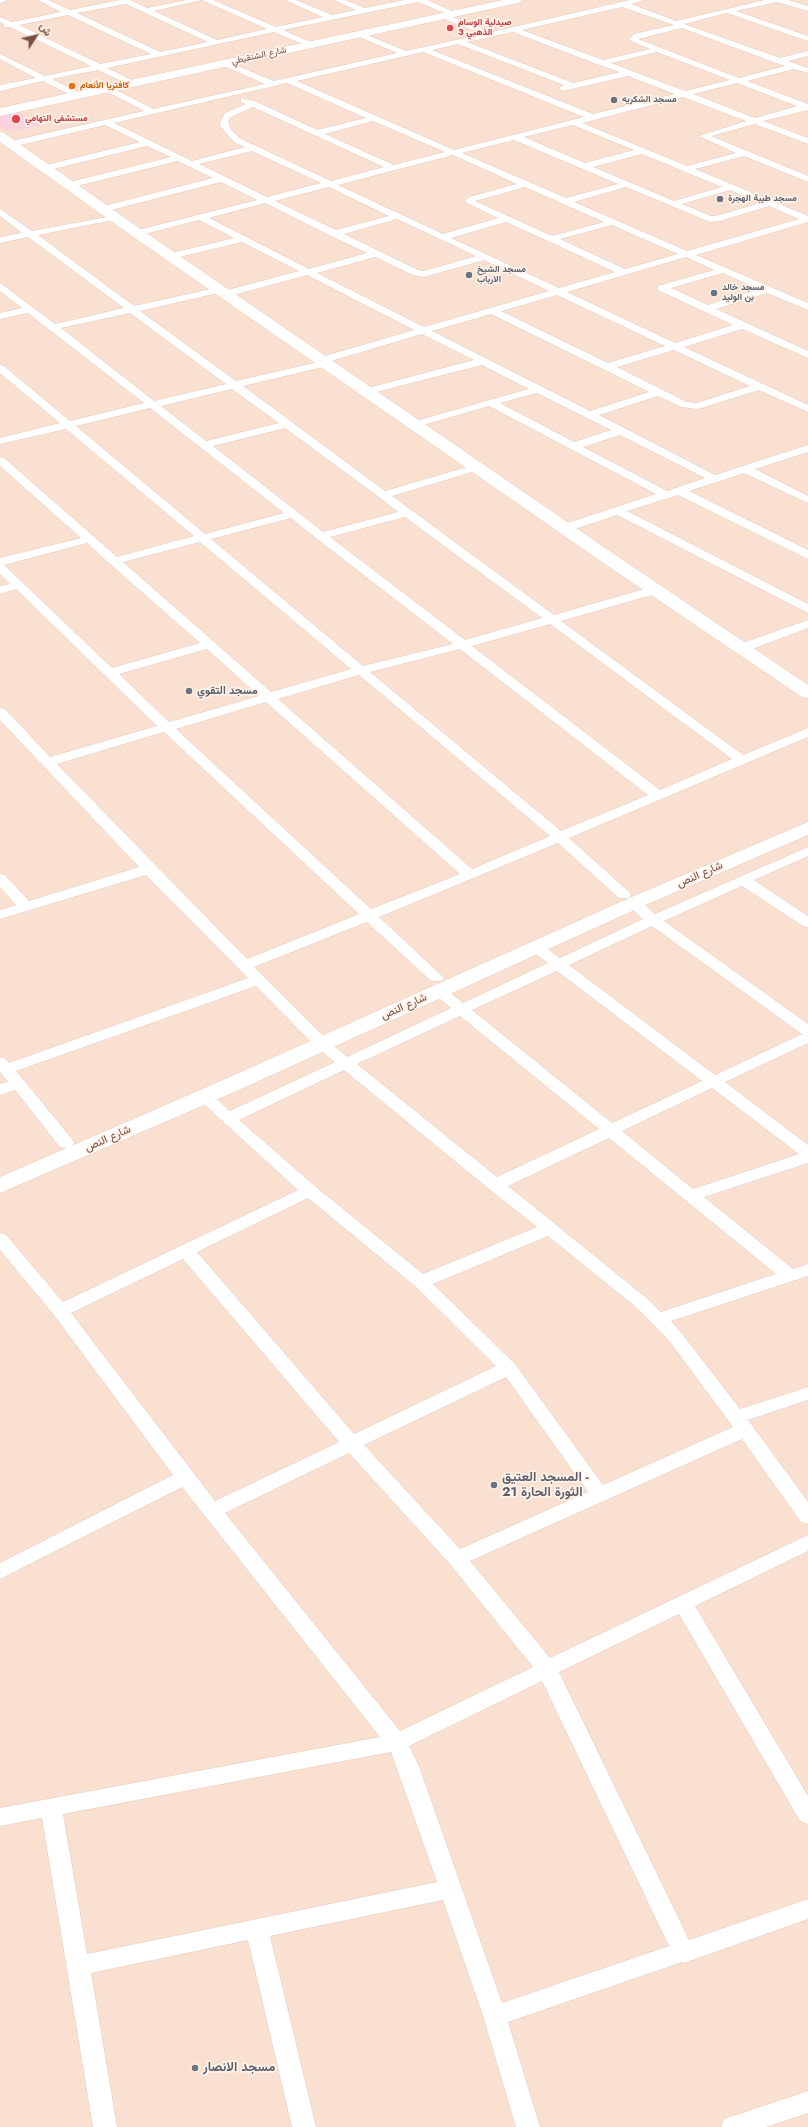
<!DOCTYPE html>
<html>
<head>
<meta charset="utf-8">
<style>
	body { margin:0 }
	#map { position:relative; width:808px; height:2127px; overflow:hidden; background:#ffeddf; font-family:Jost,Vazirmatn,sans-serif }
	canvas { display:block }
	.north { position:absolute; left:16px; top:16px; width:40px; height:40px; -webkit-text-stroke:3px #fff2e8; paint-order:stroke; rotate:55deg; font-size:11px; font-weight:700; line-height:16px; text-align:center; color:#774e44 }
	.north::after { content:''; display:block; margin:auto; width:14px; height:18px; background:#774e44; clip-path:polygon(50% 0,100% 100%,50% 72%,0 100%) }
</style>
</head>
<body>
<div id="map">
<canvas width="808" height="2127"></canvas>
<div class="north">ش</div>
</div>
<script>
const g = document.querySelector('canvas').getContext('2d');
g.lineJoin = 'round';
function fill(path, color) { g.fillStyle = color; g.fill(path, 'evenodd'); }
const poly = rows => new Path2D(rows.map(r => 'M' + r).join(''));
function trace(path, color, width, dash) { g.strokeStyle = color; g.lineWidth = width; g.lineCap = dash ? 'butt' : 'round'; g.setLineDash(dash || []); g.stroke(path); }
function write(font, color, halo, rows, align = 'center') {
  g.font = font + ' Jost,Vazirmatn,sans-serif'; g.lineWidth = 3.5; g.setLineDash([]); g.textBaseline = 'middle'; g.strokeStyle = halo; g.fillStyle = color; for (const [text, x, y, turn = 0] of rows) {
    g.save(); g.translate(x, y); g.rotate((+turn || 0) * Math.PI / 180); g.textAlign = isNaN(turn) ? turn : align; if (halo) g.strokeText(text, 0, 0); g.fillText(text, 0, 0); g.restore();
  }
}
const residential = poly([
	[0,0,808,0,808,2127,0,2127]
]);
const medical = poly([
	[17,111,42,125,8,132,0,127,0,114]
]);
const street = poly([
	[0,0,8,0,0,3,0,0],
	[38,0,48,0,70,10,120,0,130,0,147,8,186,0,202,0,154,11,217,40,267,29,202,0,213,0,276,27,323,17,285,0,296,0,332,15,356,10,334,0,345,0,365,8,405,0,427,0,459,14,452,16,418,2,283,30,313,43,314,45,310,47,274,32,107,68,134,81,135,83,131,86,98,70,52,79,79,93,80,95,76,98,43,81,0,91,0,85,36,78,0,59,0,54,45,76,91,66,10,27,4,27,4,24,0,22,0,17,12,22,61,12,38,0],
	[126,4,208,42,160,52,77,13,126,4],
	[68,15,151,54,100,64,19,25,68,15],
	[630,0,644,0,631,4,676,21,765,0,788,0,808,6,808,11,777,2,736,11,808,36,808,41,727,13,684,24,780,58,808,51,808,56,788,61,808,68,808,73,794,69,747,81,808,104,808,110,763,121,808,138,808,144,755,124,711,136,808,176,808,182,744,156,695,169,808,216,808,222,696,255,808,303,808,310,767,293,716,309,808,351,808,358,742,329,684,347,808,405,808,412,759,390,698,409,681,407,658,396,599,415,715,475,808,445,808,452,755,469,808,496,808,503,744,473,689,491,808,550,808,559,678,495,627,511,808,604,808,613,617,515,569,531,561,531,559,528,561,525,656,494,489,406,420,426,412,426,410,424,412,422,529,389,482,365,368,394,364,393,363,391,364,389,474,360,422,334,331,361,332,363,331,365,243,386,385,491,474,465,482,465,484,467,482,469,392,496,554,615,651,587,659,587,661,590,659,593,561,621,743,755,808,728,808,737,569,838,629,892,631,895,629,898,619,898,558,843,379,917,441,975,444,978,441,981,431,981,367,922,254,967,328,1041,347,1057,451,1008,434,994,431,991,434,988,444,988,463,1003,548,963,532,951,529,948,532,945,542,945,560,958,643,919,629,906,627,903,629,900,639,900,655,914,808,847,808,856,754,880,808,916,808,927,803,926,742,886,664,921,808,1024,808,1043,725,1082,808,1145,808,1163,704,1197,793,1269,808,1264,808,1276,671,1321,683,1335,740,1409,808,1387,808,1400,748,1420,808,1502,808,1524,801,1522,742,1439,470,1561,550,1658,808,1535,808,1551,695,1606,808,1796,808,1824,800,1821,679,1614,559,1672,689,1940,808,1899,808,1919,684,1963,682,1962,508,2022,540,2127,516,2127,483,2016,443,1900,270,1936,316,2127,292,2127,248,1940,91,1973,117,2127,93,2127,42,1818,0,1826,0,1808,380,1737,182,1487,0,1579,0,1563,173,1475,54,1315,0,1250,0,1233,6,1235,63,1302,298,1190,196,1097,198,1093,204,1092,210,1093,230,1111,335,1062,316,1047,256,986,16,1071,72,1139,74,1143,72,1147,66,1148,60,1147,15,1090,0,1095,0,1084,8,1082,0,1072,0,1057,6,1059,9,1063,248,978,146,875,0,919,0,910,16,905,0,887,0,874,5,875,29,901,139,867,0,720,0,708,5,709,50,757,157,726,16,589,0,594,0,586,10,584,0,574,0,558,81,538,0,466,0,457,4,458,117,557,194,536,66,429,0,444,0,438,60,423,0,373,0,365,4,366,70,421,144,403,28,313,0,319,0,313,22,308,0,291,0,283,55,324,124,308,28,237,0,243,0,237,22,233,0,216,0,209,32,231,118,215,118,219,38,235,134,306,220,287,224,288,224,291,299,271,242,242,171,259,168,258,168,254,234,238,199,220,137,236,132,233,134,231,257,200,221,182,103,212,98,209,100,207,213,178,178,161,69,188,64,185,66,183,171,157,147,146,45,171,40,168,42,166,140,142,105,125,12,147,8,144,12,141,144,111,104,90,103,88,107,85,153,109,265,84,222,65,221,63,225,61,274,81,397,53,357,36,356,34,360,32,406,51,483,34,441,18,441,14,444,14,492,32,630,0],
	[622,7,674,25,634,34,629,40,650,49,603,60,522,30,622,7],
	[682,28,776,63,785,66,739,78,638,39,682,28],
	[513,32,599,65,620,72,573,83,467,42,513,32],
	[458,44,564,85,559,88,563,91,628,76,675,94,593,114,432,50,458,44],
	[423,52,584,117,454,150,297,81,423,52],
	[657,52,730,80,685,91,611,63,657,52],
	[287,83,366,118,317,130,257,102,241,98,241,102,246,104,225,113,220,122,220,126,235,143,245,147,192,161,114,123,287,83],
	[737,83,797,106,755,118,693,94,737,83],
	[683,97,746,121,699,136,736,153,687,166,582,123,683,97],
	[253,107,384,167,331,181,241,139,231,130,228,122,231,117,253,107],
	[373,121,445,152,394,165,325,134,373,121],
	[573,125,634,150,585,163,524,137,573,125],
	[514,140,618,184,566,198,462,153,514,140],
	[252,151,321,183,267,197,199,164,252,151],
	[642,154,683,171,722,187,674,201,593,167,642,154],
	[453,155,517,184,469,197,465,202,498,218,443,234,338,185,453,155],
	[329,187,389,216,336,230,275,201,329,187],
	[525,187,604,222,552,236,475,201,525,187],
	[626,187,710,222,720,221,769,206,799,219,687,251,574,202,626,187],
	[730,190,760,203,716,216,711,216,682,204,730,190],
	[265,203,331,236,367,253,309,269,209,218,265,203],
	[397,219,476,256,424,271,418,270,344,234,397,219],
	[506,222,548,241,615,272,559,288,451,238,506,222],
	[612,225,678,254,625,269,560,239,612,225],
	[375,257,413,275,424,277,484,260,549,291,424,327,317,273,375,257],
	[686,257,714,270,658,286,658,290,733,325,675,343,567,292,686,257],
	[723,273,758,289,708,305,671,288,723,273],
	[307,275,414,330,318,358,318,362,236,381,140,311,222,292,222,296,226,297,307,275],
	[557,295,665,346,608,363,501,311,557,295],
	[130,313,226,384,154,401,61,328,130,313],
	[491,314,603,369,649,392,590,411,432,331,491,314],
	[674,350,750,386,697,403,687,402,617,367,674,350],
	[232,389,279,423,206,441,161,406,232,389],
	[537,393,611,430,574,442,500,403,537,393],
	[150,408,200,447,284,513,205,534,76,426,150,408],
	[285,428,379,497,398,512,323,532,213,446,285,428],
	[620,435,705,478,667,491,583,447,620,435],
	[405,517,542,618,465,640,330,537,405,517],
	[291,518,317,539,453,644,363,666,211,539,291,518],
	[200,542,351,669,271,692,123,562,200,542],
	[87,543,110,564,200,643,112,668,4,565,87,543],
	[550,624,732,759,660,790,472,646,550,624],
	[207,649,259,696,169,722,119,674,207,649],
	[460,649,648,795,561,831,370,672,460,649],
	[359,675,550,836,472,869,278,699,359,675],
	[266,702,460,874,371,909,176,729,266,702],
	[164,732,359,914,247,959,57,764,164,732],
	[652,926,802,1034,715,1075,569,965,652,926],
	[557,971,702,1081,612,1123,472,1010,557,971],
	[460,1016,599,1129,497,1177,357,1064,460,1016],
	[344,1070,489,1189,537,1227,423,1274,316,1187,239,1120,344,1070],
	[712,1088,799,1154,693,1189,622,1131,712,1088],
	[609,1138,776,1274,661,1312,649,1300,508,1186,609,1138],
	[308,1198,415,1286,496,1366,354,1434,197,1252,308,1198],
	[548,1236,637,1308,652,1323,671,1343,733,1427,603,1485,515,1364,433,1284,548,1236],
	[183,1259,339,1442,215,1501,71,1313,183,1259],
	[506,1377,588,1492,460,1549,364,1445,506,1377],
	[349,1453,450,1564,533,1667,400,1731,225,1513,349,1453],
	[542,1681,669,1946,502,2003,419,1766,409,1746,542,1681],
	[391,1752,437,1882,87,1954,63,1814,391,1752],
	[808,620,808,628,747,651,742,652,736,648,737,645,808,620],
	[808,2091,808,2113,766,2127,721,2127,724,2119,808,2091]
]);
const secondary = poly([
	[503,0,523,0,518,3,0,116,0,108,503,0],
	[0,132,4,133,142,230,614,554,808,685,808,698,802,697,602,562,132,236,0,142,0,132],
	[808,822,808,835,641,907,239,1090,0,1193,0,1177,223,1080,627,899,808,822]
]);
const markers = [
	[450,28,4,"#e0444e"],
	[72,86,4,"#e8710a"],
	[614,100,4,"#6b7280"],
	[16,119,5,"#e0444e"],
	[720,199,4,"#6b7280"],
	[469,275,4,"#6b7280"],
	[714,293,4,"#6b7280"],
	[189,691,4,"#6b7280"],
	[494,1485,4,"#6b7280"],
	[195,2068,4,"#6b7280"]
];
const farHealthnames = [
	["صيدلية الوسام",458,23],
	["الذهبي 3",458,33],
	["مستشفى التهامي",25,119]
];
const farStreetnames = [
	["شارع الشنقيطي",259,56,-12]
];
const farFoodnames = [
	["كافتريا الأنعام",80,86]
];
const farWorshipnames = [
	["مسجد الشكريه",622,100],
	["مسجد طيبة الهجرة",728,199],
	["مسجد الشيخ",477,270],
	["الارباب",477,280],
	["مسجد خالد",722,288],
	["بن الوليد",722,298]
];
const worshipNames = [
	["مسجد التقوي",197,691]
];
const streetNames = [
	["شارع النص",700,875,-24],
	["شارع النص",404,1007,-24],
	["شارع النص",108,1139,-24]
];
const nearWorshipnames = [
	["المسجد العتيق -",502,1478],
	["الثورة الحارة 21",502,1493],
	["مسجد الانصار",203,2068]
];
fill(residential, '#f9e0d0');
fill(medical, '#fdd1de');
trace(street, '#e5cabd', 1);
trace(secondary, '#ebc9ba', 1);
fill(street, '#fff');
fill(secondary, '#fff');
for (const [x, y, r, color] of markers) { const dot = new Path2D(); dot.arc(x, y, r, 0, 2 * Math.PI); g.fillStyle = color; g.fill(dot); trace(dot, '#fff2e8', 1.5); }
write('bold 9px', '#be3a42', '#fff2e8', farHealthnames, 'left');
write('9px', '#774e44', '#fff2e8', farStreetnames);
write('bold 9px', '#c56008', '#fff2e8', farFoodnames, 'left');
write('bold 9px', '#5b616d', '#fff2e8', farWorshipnames, 'left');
write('bold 11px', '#5b616d', '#fff2e8', worshipNames, 'left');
write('11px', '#774e44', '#fff2e8', streetNames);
write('bold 13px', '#5b616d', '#fff2e8', nearWorshipnames, 'left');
</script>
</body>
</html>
